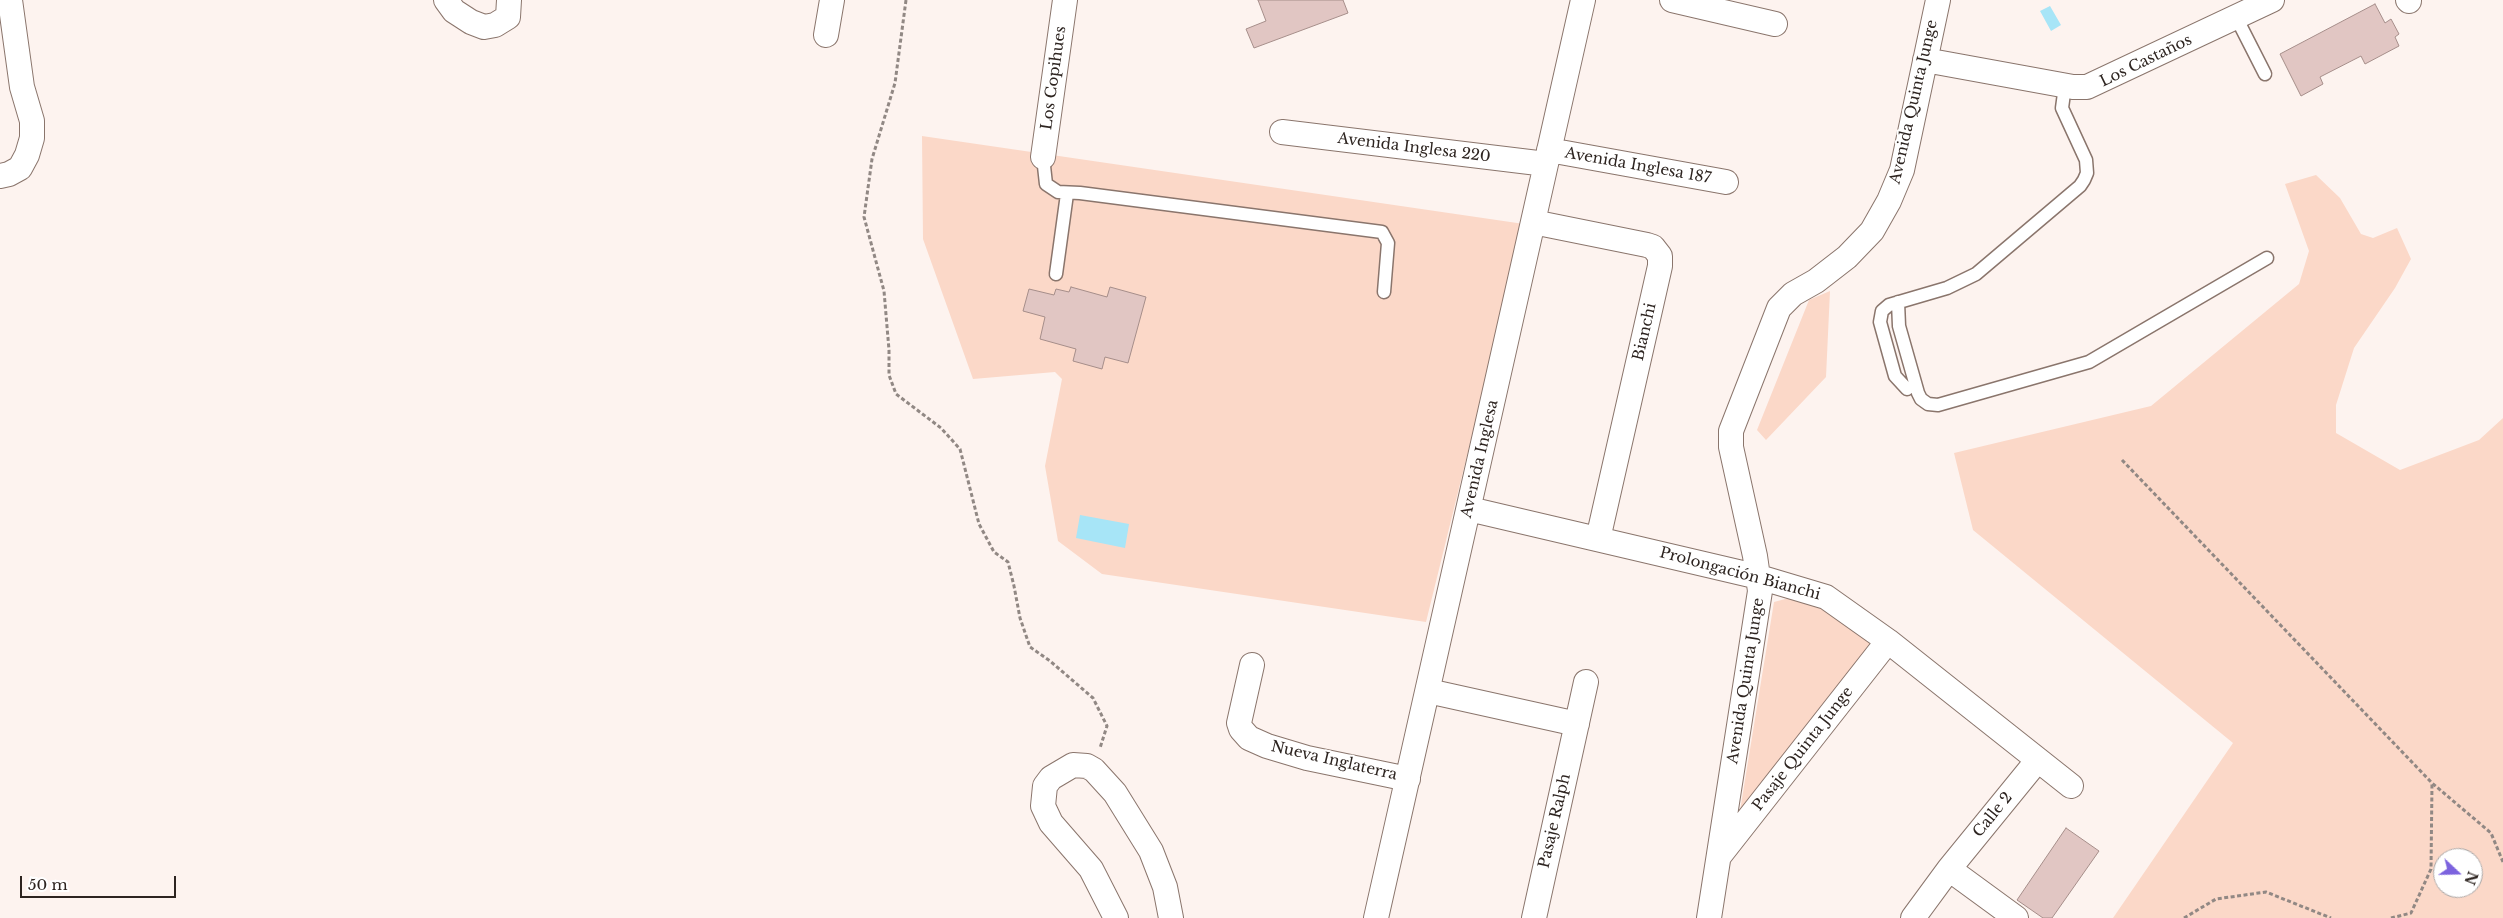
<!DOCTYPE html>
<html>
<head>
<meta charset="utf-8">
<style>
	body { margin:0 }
	#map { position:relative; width:2503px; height:918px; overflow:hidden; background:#fdf3ef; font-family:"Libre Baskerville",serif }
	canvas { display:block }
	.north { position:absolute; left:2433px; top:848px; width:50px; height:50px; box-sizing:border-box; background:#fff; border:1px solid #aba7a6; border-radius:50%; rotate:111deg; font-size:14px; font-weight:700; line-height:20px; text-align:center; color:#2d2420 }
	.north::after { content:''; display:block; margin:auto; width:18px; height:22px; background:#7c63de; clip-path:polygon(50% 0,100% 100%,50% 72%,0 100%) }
	.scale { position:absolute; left:20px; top:876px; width:156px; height:22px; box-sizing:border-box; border:2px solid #2d2420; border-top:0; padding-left:6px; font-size:15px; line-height:18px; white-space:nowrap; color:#2d2420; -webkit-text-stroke:4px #fff; paint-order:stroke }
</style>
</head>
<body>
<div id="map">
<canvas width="2503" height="918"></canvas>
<div class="north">N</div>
<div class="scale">50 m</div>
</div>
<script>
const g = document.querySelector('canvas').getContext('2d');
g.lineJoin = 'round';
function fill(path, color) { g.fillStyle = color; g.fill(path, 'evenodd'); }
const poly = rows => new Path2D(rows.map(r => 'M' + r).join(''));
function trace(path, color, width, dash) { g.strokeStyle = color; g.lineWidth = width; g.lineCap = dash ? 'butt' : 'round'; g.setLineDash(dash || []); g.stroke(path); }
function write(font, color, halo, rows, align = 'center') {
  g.font = font + ' "Libre Baskerville",serif'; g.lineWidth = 4; g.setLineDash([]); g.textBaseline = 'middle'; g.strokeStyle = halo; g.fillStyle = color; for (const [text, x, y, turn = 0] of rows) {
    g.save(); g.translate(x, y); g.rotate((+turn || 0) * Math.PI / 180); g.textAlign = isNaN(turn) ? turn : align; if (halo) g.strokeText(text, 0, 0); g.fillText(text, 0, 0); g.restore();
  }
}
const green = poly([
	[922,136,1524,224,1426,622,1102,574,1058,541,1045,466,1062,379,1055,372,973,379,923,239],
	[2316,175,2340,198,2361,234,2373,238,2397,228,2411,259,2395,288,2354,348,2336,405,2336,433,2400,470,2479,440,2503,418,2503,918,2113,918,2233,743,1973,530,1954,453,2151,406,2299,284,2309,251,2285,184],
	[2443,858,2473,858,2473,888,2443,888],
	[1830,291,1826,377,1766,440,1757,430,1809,300],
	[1789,598,1822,602,1873,637,1871,645,1739,817,1774,602]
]);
const water = poly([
	[2050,6,2061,25,2051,31,2040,11],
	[1080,515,1129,524,1125,548,1076,538]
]);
const building = poly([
	[1258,0,1343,0,1348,13,1254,48,1246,29,1266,21,1258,0],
	[2375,4,2385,23,2391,19,2399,34,2395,37,2399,46,2365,64,2361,56,2320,77,2323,84,2301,96,2280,54,2375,4],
	[1071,287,1107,297,1110,287,1146,297,1128,363,1105,357,1102,369,1073,361,1076,349,1040,339,1045,317,1023,311,1029,289,1054,295,1056,289,1069,292,1071,287],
	[2066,828,2099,851,2052,918,2043,918,2017,900,2066,828]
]);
const path = poly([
	[906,0,895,83,872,159,864,217,884,291,889,350,889,375,896,394,941,428,960,449,979,524,994,552,1008,562,1014,586,1020,618,1030,647,1050,661,1093,698,1107,726,1100,748],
	[2122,460,2432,783,2491,833,2503,862],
	[2184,918,2216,899,2266,892,2331,918],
	[2391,918,2411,913,2431,869,2432,783]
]);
const service = poly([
	[2236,17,2265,74],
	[1043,157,1046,184,1058,192,1080,193,1382,232,1388,243,1384,292],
	[1056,274,1067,194],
	[1898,302,1899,326,1918,393,1921,399,1928,404,1938,405,2089,362,2267,258],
	[1907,389,1895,376,1880,322,1882,311,1889,305,1947,288,1976,274,2080,186,2084,180,2087,173,2086,160,2062,108,2065,86]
]);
const minor = poly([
	[446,0,454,11,471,22,484,27,495,25,508,17,509,0],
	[1672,0,1775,24],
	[2408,0,2409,1],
	[826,35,832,0],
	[1925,60,2073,87,2087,87,2272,0],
	[1282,132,1546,164],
	[1549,150,1726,182],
	[1043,157,1065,0],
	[0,176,9,174,20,168,27,155,32,138,32,121,22,87,10,0],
	[1533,222,1647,245,1653,247,1660,256,1660,266,1598,539],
	[1469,509,1759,577,1826,597,1888,641,2071,786],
	[1252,665,1239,723,1241,729,1249,738,1267,746,1307,758,1408,779],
	[1428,691,1577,724],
	[1720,855,1888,641],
	[1949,869,2016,918],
	[1116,918,1091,869,1051,823,1043,806,1045,786,1051,778,1073,765,1087,766,1094,770,1115,793,1151,851,1165,887,1171,918],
	[1376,918,1583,0],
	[1534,918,1586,682],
	[1709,918,1760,591,1755,556,1731,447,1731,431,1779,308,1793,294,1816,281,1847,257,1872,231,1889,201,1902,170,1938,0],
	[1913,918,1949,869,2037,761]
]);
const streetNames = [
	["Los Castaños",2146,61,-26],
	["Los Copihues",1054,78,-82],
	["Avenida Quinta Junge",1914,102,-77],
	["Avenida Inglesa 220",1414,148,7],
	["Avenida Inglesa 187",1638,166,10],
	["Bianchi",1645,332,-77],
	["Avenida Inglesa",1480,459,-77],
	["Prolongación Bianchi",1740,574,15],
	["Avenida Quinta Junge",1746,681,-81],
	["Pasaje Quinta Junge",1803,749,-52],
	["Nueva Inglaterra",1334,761,13],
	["Calle 2",1993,815,-51],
	["Pasaje Ralph",1555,821,-77]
];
fill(green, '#fbd8c8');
fill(water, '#a7e5f7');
fill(building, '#e1c6c3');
trace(building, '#a68e8a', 1);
trace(service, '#8a756c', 15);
trace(minor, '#8a756c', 26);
trace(path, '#918884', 3, [4, 2.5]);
trace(service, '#fff', 12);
trace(minor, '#fff', 24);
write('15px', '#2d2420', '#fff', streetNames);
</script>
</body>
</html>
